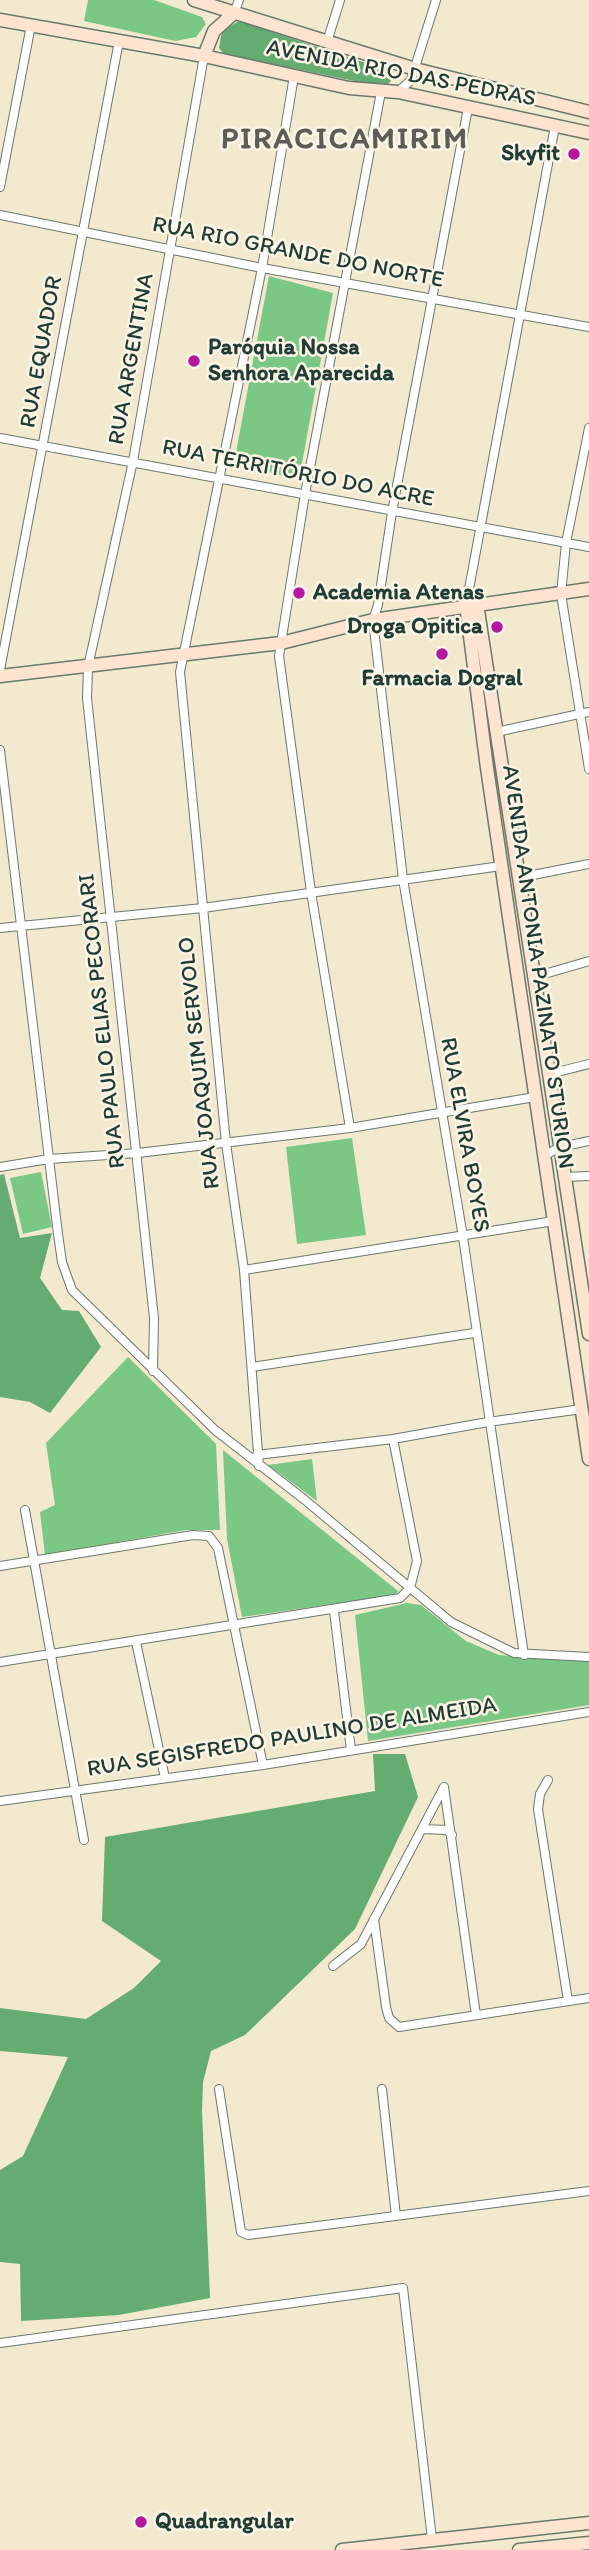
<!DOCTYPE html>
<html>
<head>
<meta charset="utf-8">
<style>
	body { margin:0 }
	canvas { display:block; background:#f2e9cf }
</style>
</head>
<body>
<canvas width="589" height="2550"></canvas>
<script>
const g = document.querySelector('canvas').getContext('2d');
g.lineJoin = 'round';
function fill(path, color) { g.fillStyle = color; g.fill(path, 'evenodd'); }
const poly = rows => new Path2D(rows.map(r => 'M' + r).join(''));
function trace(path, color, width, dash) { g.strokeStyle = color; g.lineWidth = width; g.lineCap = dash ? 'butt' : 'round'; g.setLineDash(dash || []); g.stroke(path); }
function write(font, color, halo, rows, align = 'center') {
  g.font = font + ' Itim,sans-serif'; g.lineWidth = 5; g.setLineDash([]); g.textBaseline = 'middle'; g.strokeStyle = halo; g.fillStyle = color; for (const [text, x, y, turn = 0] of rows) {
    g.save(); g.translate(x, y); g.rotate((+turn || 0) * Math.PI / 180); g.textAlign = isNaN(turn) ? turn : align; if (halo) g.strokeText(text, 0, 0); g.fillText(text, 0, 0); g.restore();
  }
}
const green = poly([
	[88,0,154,0,202,17,206,24,196,37,175,41,84,21],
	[269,276,333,293,299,480,234,463],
	[352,1138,366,1235,297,1244,286,1147],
	[41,1172,52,1227,23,1234,10,1178],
	[128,1357,216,1444,220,1530,186,1530,45,1555,40,1512,55,1505,46,1443],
	[223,1450,398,1591,395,1595,242,1617,227,1539],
	[312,1459,317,1501,268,1465],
	[407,1603,421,1605,466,1641,499,1655,589,1661,589,1705,368,1741,355,1615]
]);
const forest = poly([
	[239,21,387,70,391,81,386,86,374,85,224,54,219,48,221,36,225,29],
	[4,1174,20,1238,52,1233,40,1278,62,1310,79,1311,101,1347,50,1413,30,1402,0,1397,0,1175],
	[373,1754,405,1754,418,1797,355,1929,245,2035,211,2051,203,2082,202,2111,210,2298,119,2315,21,2321,20,2264,0,2262,0,2170,23,2156,68,2057,0,2051,0,2008,86,2019,134,1988,161,1961,102,1921,105,1837,375,1791]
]);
const street = poly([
	[234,13,239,0],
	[327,42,340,0],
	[398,92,411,80,436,0],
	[468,108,392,512,378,605,373,620,403,879,463,1237,524,1655],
	[0,187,31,25],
	[0,215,262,268,589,327],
	[589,428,566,543,561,594,589,769],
	[0,438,589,547],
	[466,605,555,126],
	[0,670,119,41],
	[496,732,589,712],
	[0,750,58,1234,62,1262,72,1290,215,1430,305,1500,451,1622,514,1653,589,1657],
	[518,878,589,864],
	[0,928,203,908,501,866],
	[534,977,589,961],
	[549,1074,589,1064],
	[350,1128,311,892,279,656,305,494,381,92],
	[544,1156,560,1147,589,1141],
	[0,1167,49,1159,138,1153,350,1128,535,1097],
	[565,1177,589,1176],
	[244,1270,554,1221],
	[252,1367,474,1333],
	[153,1371,154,1318,87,698,88,667,133,461,204,56],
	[257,1455,393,1439,488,1422,582,1409],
	[259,1466,244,1270,226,1143,180,672,262,268,294,76],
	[25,1510,84,1840],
	[0,1566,193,1535,209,1536,218,1548,263,1765],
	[334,1611,351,1750],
	[136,1642,165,1778],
	[0,1662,400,1598,410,1588,417,1561,393,1439],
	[548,1780,540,1794,538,1809,568,2001],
	[444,1787,476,2015],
	[0,1801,263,1765,589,1712],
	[423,1829,447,1830,452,1835],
	[374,1919,386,2007,389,2018,399,2027,589,1998],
	[333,1966,361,1944,444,1787],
	[219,2089,241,2232,248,2235,589,2191],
	[382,2089,396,2216],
	[0,2343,403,2288,432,2539]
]);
const secondary = poly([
	[194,0,415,69,589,112],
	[0,20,204,56,349,88,398,92,589,133],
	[204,56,214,31,234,13],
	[477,604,589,1334],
	[466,605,487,768,589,1459],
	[0,676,281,643,373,620,589,589],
	[342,2550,589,2523],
	[519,2550,589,2543]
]);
const markers = [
	[574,154,7,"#b5179e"],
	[194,361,7,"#b5179e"],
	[299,593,7,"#b5179e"],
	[497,627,7,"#b5179e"],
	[442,654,7,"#b5179e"],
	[141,2522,7,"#b5179e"]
];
const streetNames = [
	["AVENIDA RIO DAS PEDRAS",401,74,11],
	["RUA RIO GRANDE DO NORTE",298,253,11],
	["RUA EQUADOR",42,352,-80],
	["RUA ARGENTINA",132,359,-80],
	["RUA TERRITÓRIO DO ACRE",298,474,11],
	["AVENIDA ANTONIA PAZINATO STURION",537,967,82],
	["RUA PAULO ELIAS PECORARI",103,1021,-96],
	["RUA JOAQUIM SERVOLO",200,1063,-96],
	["RUA ELVIRA BOYES",464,1135,80],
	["RUA SEGISFREDO PAULINO DE ALMEIDA",292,1738,-9]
];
const poiNames = [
	["Skyfit",560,154,"right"],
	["Paróquia Nossa",208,348],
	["Senhora Aparecida",208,374],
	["Academia Atenas",313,593],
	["Droga Opitica",483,627,"right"],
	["Farmacia Dogral",442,679,"center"],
	["Quadrangular",155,2522]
];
const districtNames = [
	["PIRACICAMIRIM",345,140]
];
fill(green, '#7bc785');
fill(forest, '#64ac72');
trace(street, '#69796a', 10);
trace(secondary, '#69796a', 15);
trace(street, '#fff', 8);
trace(secondary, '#fde4d1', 12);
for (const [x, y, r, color] of markers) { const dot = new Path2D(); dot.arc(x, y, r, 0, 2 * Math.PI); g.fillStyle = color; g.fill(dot); trace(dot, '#fcf5e5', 2.5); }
write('23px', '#1f3d34', '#fcf5e5', streetNames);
write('bold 23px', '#1f3d34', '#fcf5e5', poiNames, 'left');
g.letterSpacing = '2px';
write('bold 30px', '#5d5d56', '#fcf5e5', districtNames);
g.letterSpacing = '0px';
</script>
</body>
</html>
